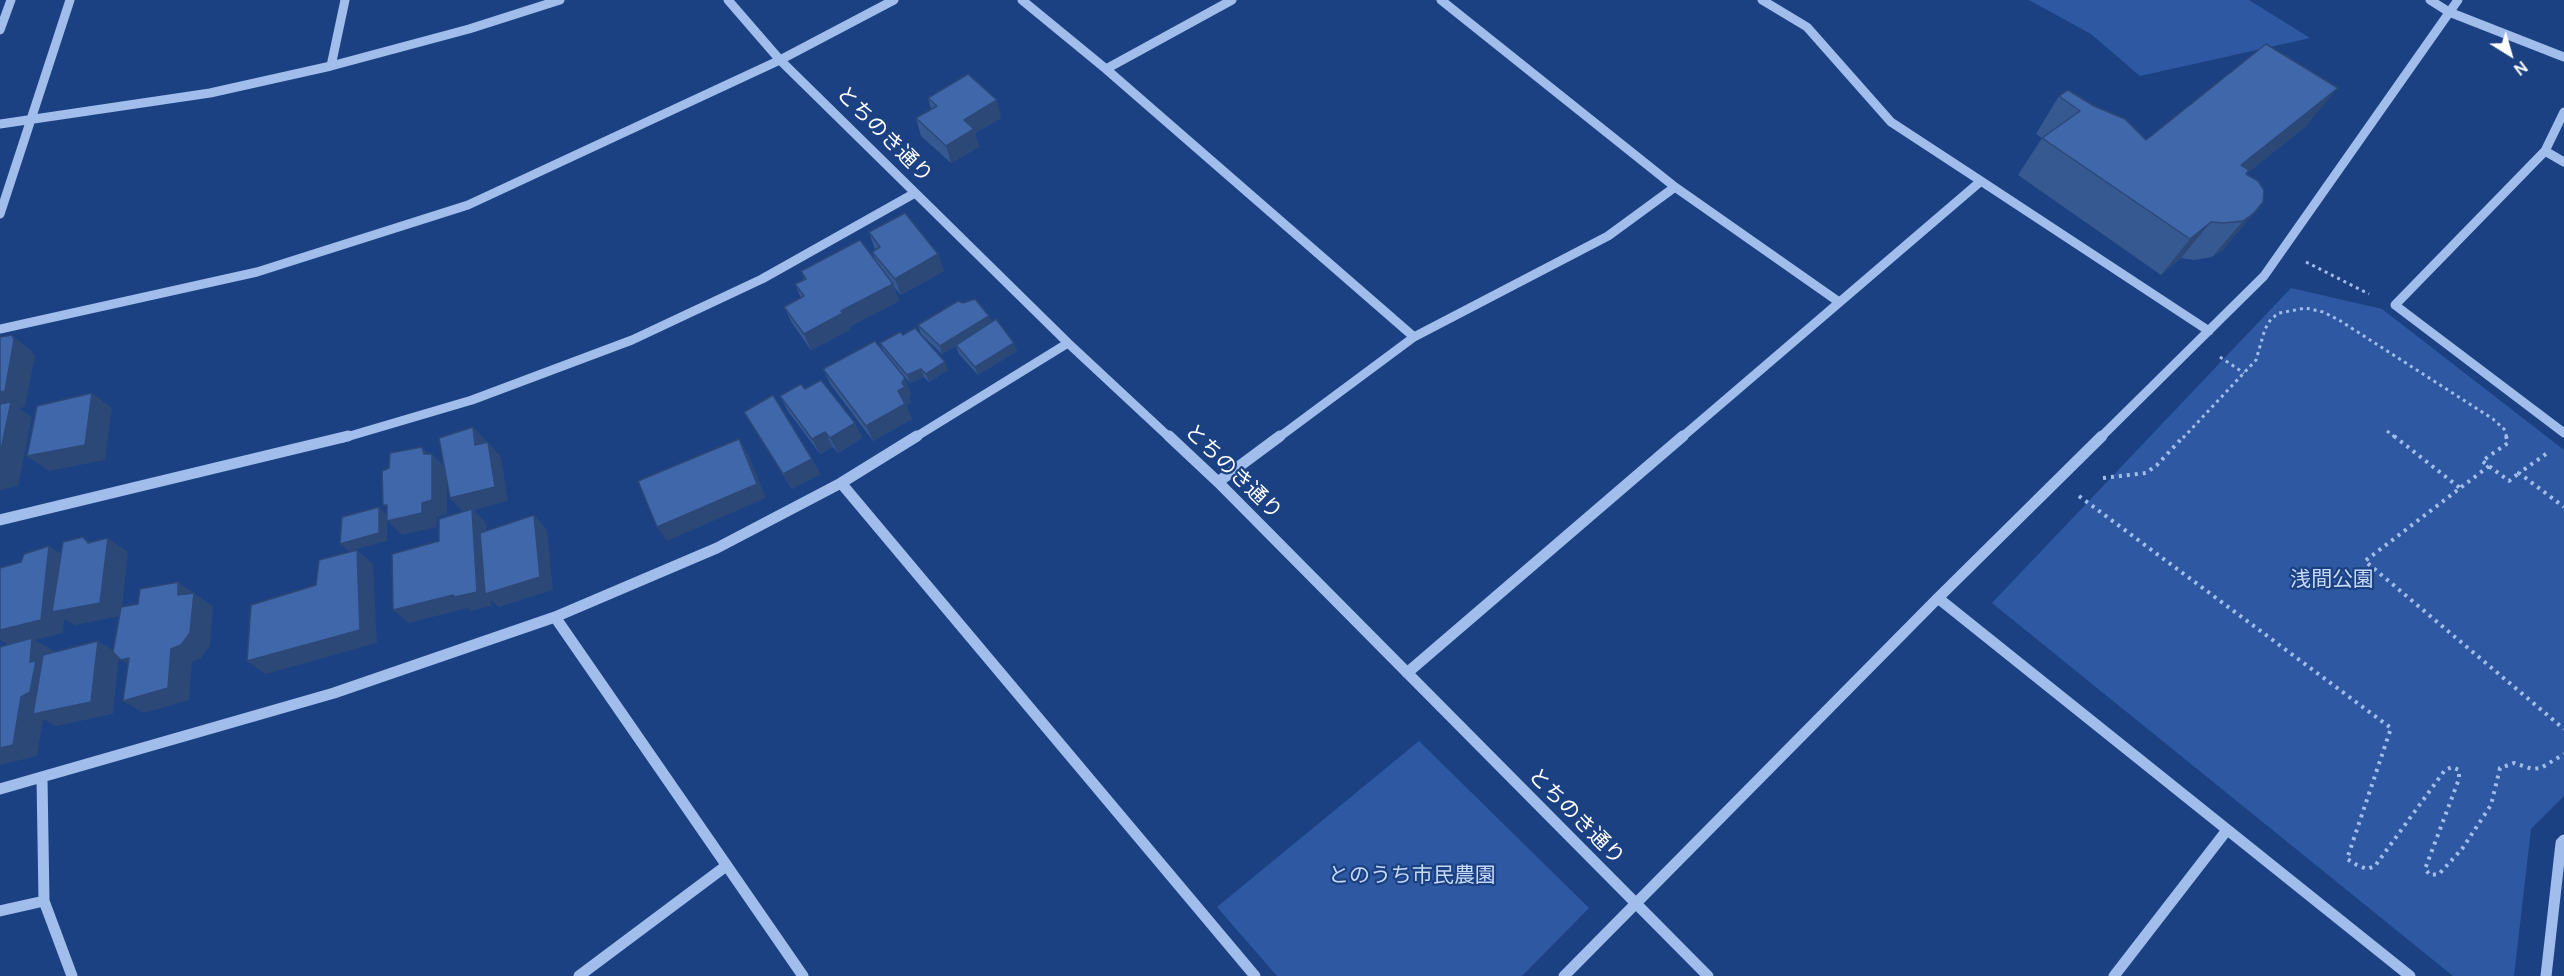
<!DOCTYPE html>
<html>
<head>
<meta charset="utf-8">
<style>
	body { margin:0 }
	#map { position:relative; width:2564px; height:976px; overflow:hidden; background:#1b4183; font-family:Manrope,sans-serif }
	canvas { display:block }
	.north { position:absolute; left:2480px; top:24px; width:60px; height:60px; -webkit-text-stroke:4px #1b4183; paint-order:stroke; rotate:143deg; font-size:16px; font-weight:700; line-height:24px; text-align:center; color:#fff }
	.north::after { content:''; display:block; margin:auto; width:21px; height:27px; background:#fff; clip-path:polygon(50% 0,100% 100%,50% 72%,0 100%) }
</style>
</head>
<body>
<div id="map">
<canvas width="2564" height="976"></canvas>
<div class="north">N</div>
</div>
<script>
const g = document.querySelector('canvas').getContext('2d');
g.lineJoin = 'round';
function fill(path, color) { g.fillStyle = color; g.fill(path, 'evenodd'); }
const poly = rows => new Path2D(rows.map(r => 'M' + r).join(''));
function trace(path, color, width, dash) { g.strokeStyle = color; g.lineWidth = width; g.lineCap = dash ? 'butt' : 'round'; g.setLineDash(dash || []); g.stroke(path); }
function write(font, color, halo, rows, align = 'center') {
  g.font = font + ' Manrope,"Noto Sans JP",sans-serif'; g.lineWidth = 4.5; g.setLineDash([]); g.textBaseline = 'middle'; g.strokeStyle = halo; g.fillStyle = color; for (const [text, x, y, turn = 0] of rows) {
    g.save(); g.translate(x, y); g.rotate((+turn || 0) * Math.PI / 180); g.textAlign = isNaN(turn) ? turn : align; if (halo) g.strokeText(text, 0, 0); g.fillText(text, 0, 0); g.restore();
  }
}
const green = poly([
	[2029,0,2249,0,2310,38,2140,76,2091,34],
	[2291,288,2382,309,2564,450,2564,796,2531,829,2514,976,2453,976,1992,603],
	[1419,741,1589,908,1522,976,1277,976,1217,907]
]);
const pathFar1 = poly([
	[2306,262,2369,294],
	[2220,357,2244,373],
	[2387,431,2396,438],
	[2183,438,2256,360,2265,329,2271,319,2279,313,2306,308,2323,312,2339,320,2493,419,2504,429,2507,438]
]);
const path = poly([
	[2394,436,2460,488],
	[2506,436,2508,443,2482,461,2509,481,2519,473],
	[2546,454,2519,473,2564,507],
	[2489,466,2365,561,2564,729],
	[2103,478,2146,473,2157,465,2184,436],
	[2079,496,2391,728,2347,859,2357,865,2367,869,2375,866,2445,770,2452,767,2459,770,2459,779,2425,869,2430,875,2439,874,2462,849,2491,805,2500,768,2514,763,2532,769,2541,768,2564,754]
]);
const minorFar1 = poly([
	[728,0,780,60,1068,343,1170,438],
	[1022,0,1106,69,1414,337,1608,236,1675,187],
	[1441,0,1675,187,1839,302],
	[2430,0,2449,12,2564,57],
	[0,30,11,0],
	[331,66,345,0],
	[1106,69,1232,0],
	[2564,112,2545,151,2395,305,2564,433],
	[0,124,210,93,331,66,469,29,560,0],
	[2545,151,2564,162],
	[1981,181,2209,331],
	[0,214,70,0],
	[0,329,257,272,468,205,780,60,894,0],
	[343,438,472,400,632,340,762,279,915,193],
	[914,438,1068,343],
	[1278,438,1414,337],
	[1681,438,1981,181,1891,122,1807,27,1762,0],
	[2100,438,2264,276,2458,0]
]);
const minor = poly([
	[1169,436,1218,482,1708,976],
	[1218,482,1280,436],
	[841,483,1255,976],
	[0,520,348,436],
	[1938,598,2410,976],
	[555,617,803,976],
	[1407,673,1683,436],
	[42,778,44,901,72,976],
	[0,789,334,693,555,617,717,548,841,483,917,436],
	[0,911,44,901],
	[579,976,726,866],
	[1564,976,1938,598,2102,436],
	[2114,976,2227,830],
	[2546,976,2561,843,2564,840]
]);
const wall = poly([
	[2059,96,2146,140,2306,126,2246,174,2264,190,2223,250,2212,257,2194,260,2181,258,2161,275,2018,175,2042,138,2036,134],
	[928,98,1001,118,975,133,979,147,951,163,921,136,916,118,931,109],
	[869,232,938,254,944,271,901,295,894,287,899,301,849,327,850,330,811,350,792,323,784,307,801,298,795,284,804,279,801,271,875,259,872,252,875,250],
	[989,316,991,323,1017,351,978,375,959,354,956,346,942,354,921,334,918,325],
	[903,335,948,370,929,382,924,377,910,383,883,351,880,343],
	[823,369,911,393,909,397,911,402,906,405,912,419,873,441,831,385],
	[805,389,855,423,862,438,838,453,833,447,820,454,788,411,780,396],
	[744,412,812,459,820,474,792,489]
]);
const shadedWall = poly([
	[2338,88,2306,126,2245,175,2241,165],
	[997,100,1001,118,975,133,979,147,951,163,946,146,964,120],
	[2254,213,2223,250,2212,257,2243,221],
	[2211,222,2181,258,2161,275,2190,239],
	[938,254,944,271,901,295,895,279],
	[893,284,899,301,849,327,850,330,811,350,804,334,841,311],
	[989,316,991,325,942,354,940,346],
	[12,335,32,351,35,356,25,407,19,408,32,417,18,486,0,490,0,392],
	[1014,343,1017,351,978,375,975,367],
	[945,362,948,370,929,382,926,374],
	[921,369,924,377,910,383,907,375],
	[905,378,911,393,909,397,911,402,906,405,912,419,873,441,866,426,898,391],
	[92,393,112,408,105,460,49,471,27,456],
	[855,423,862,438,838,453,830,438],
	[473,427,487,442,475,445],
	[825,432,833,447,820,454,812,439],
	[739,439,748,454,766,498,667,541,657,527],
	[488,442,501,457,508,501,474,510,486,523,490,592,534,515,547,530,553,590,499,607,491,600,491,606,470,611,468,608,409,623,393,610,464,513,450,498],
	[422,447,432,458,432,454,447,469,447,514,437,517,437,527,402,535,387,521,387,541,349,551,340,544,379,507,387,515,422,503,424,454],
	[812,459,820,474,792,489,783,474],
	[83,537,104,551,108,538,128,552,121,616,75,625,64,619,63,633,35,640,54,651,53,671,98,641,119,654,113,714,56,726,43,719,37,756,0,765,0,748,21,697,30,662,11,646,0,640,0,630,49,546,70,560,88,543],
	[357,550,373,564,377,643,266,674,247,661],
	[178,582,213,606,210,646,201,658,192,662,189,700,144,713,123,701,171,649,178,595],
	[129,658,142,672,121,660]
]);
const building = poly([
	[2266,44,2338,88,2241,165,2249,170,2246,174,2258,181,2264,190,2263,202,2254,213,2243,221,2224,223,2211,222,2190,239,2042,138,2080,111,2059,96,2068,90,2094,106,2125,119,2146,140,2266,44],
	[968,74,997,100,964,120,974,129,946,146,916,118,937,106,928,98,968,74],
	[905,213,938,254,895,279,872,252,880,247,869,232,905,213],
	[860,240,893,284,841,311,843,313,804,334,784,307,804,296,795,284,806,279,801,271,860,240],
	[975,299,989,316,940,346,918,325,958,301,963,303,975,299],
	[996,319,1014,343,975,367,956,345,996,319],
	[915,328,945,362,926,374,921,369,907,375,880,343,900,332,903,335,915,328],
	[12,335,14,340,5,391,0,392,0,337,12,335],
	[875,341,905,378,902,383,905,387,898,391,905,404,866,426,823,369,875,341],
	[821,380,855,423,830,438,825,432,812,439,780,396,801,384,805,389,821,380],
	[92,393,85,445,27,456,37,406,92,393],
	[773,395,812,459,783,474,744,412,773,395],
	[11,402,0,454,0,404,11,402],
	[473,427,475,445,488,442,495,487,450,498,439,438,473,427],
	[739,439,757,484,657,527,638,481,739,439],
	[422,447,424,454,432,454,432,500,422,503,422,513,387,521,387,505,383,505,382,471,389,468,390,453,422,447],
	[379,507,379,533,340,544,342,517,379,507],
	[472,509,477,592,455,597,453,595,393,610,392,554,439,541,439,519,472,509],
	[534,515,540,577,485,594,480,533,534,515],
	[83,537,88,543,108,538,100,603,52,612,63,542,83,537],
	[49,546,41,620,0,630,0,568,21,562,24,554,49,546],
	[357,550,360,630,247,661,251,605,316,585,319,560,357,550],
	[178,582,178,595,194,593,190,633,181,645,171,649,168,688,123,701,129,658,121,660,113,652,121,607,138,604,140,589,178,582],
	[32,638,30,662,36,661,30,692,21,697,13,745,0,748,0,647,32,638],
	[98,641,91,702,33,714,43,655,98,641]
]);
const streetNames = [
	["とちのき通り",884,135,45],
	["とちのき通り",1233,472,44],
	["とちのき通り",1576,817,45]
];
const parkNames = [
	["浅間公園",2332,580],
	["とのうち市民農園",1412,876]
];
fill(green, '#2e59a2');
trace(pathFar1, '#a1bdeb', 3, [3, 4]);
trace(path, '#a1bdeb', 4, [3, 5]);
trace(minorFar1, '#a1bdeb', 9);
trace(minor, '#a1bdeb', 11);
fill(wall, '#365992');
fill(shadedWall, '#2c4877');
fill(building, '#3f67aa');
trace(building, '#2c4877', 1.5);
write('21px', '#fff', '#1b4183', streetNames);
write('21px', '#c5d9f8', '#1b4183', parkNames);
</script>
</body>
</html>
